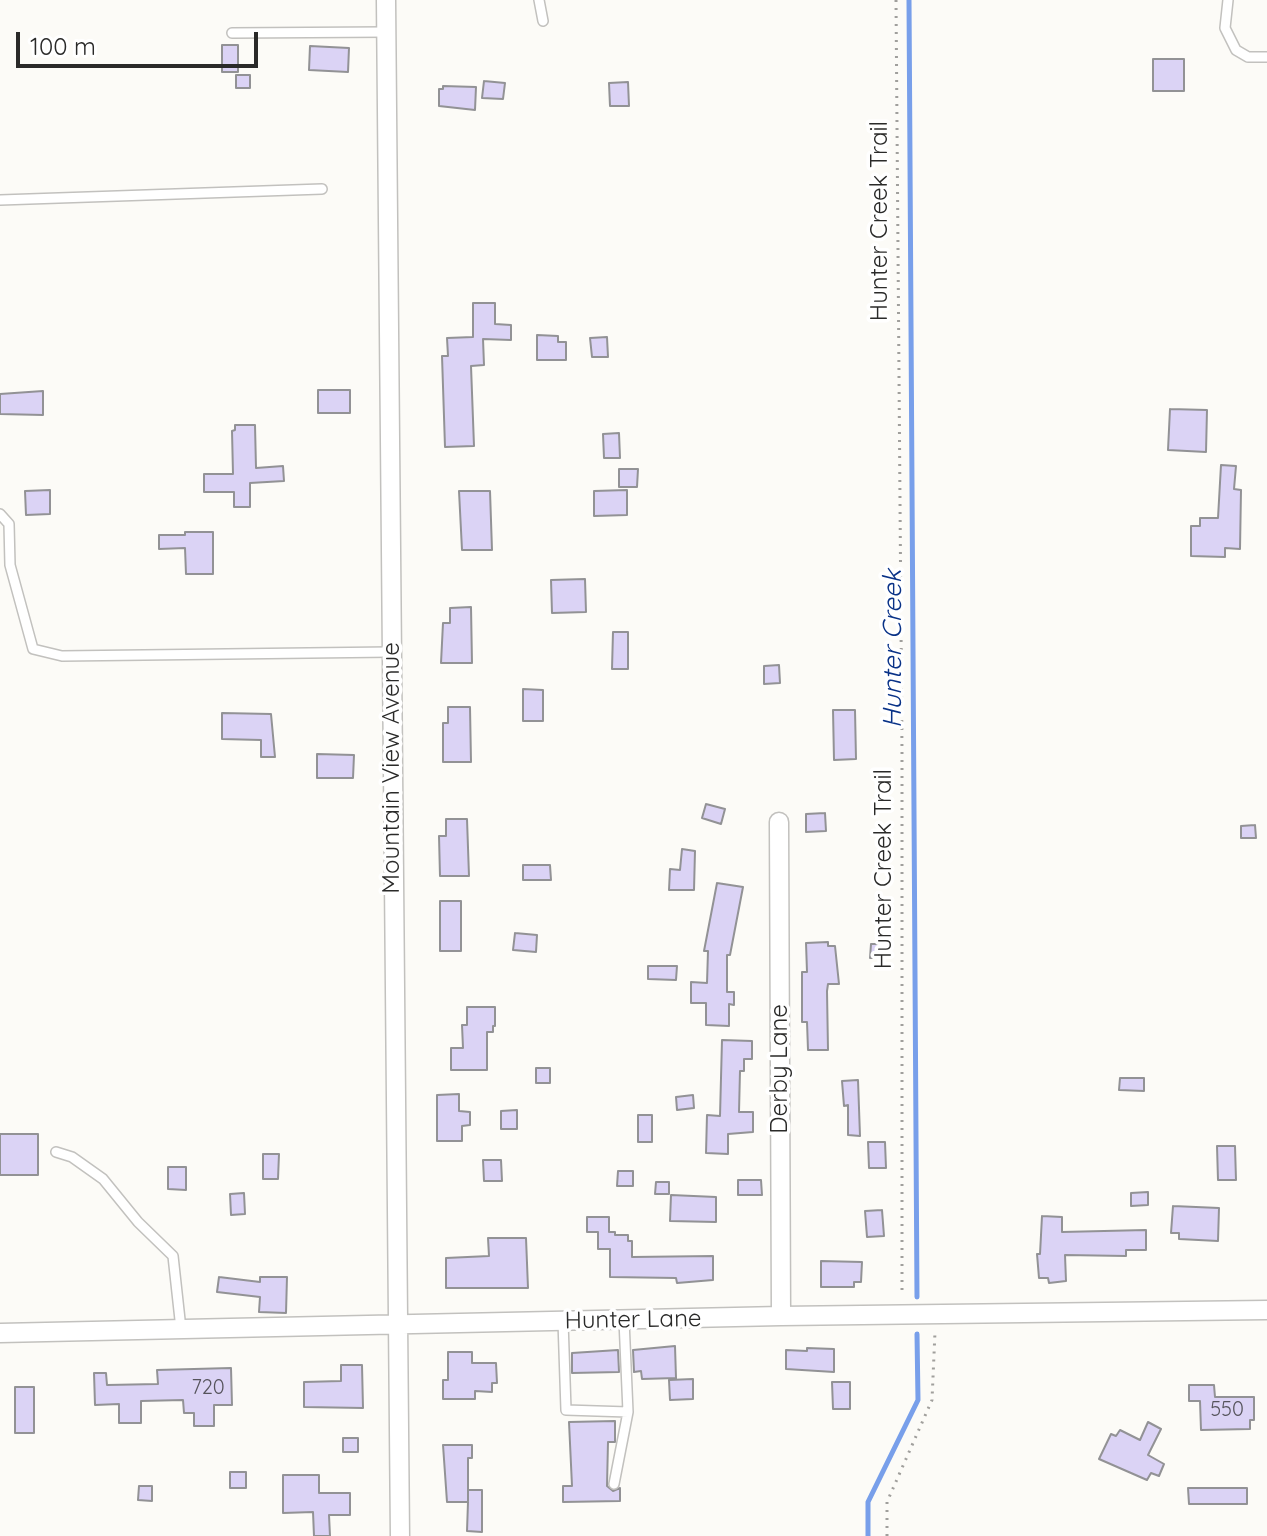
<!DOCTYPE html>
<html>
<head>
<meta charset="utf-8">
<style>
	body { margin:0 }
	#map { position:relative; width:1267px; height:1536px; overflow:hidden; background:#fcfbf7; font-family:Quicksand,sans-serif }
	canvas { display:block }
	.scale { position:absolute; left:16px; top:32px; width:242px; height:36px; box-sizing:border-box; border:4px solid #2a2a29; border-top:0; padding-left:10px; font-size:24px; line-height:28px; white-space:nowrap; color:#2a2a29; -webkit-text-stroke:6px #fff; paint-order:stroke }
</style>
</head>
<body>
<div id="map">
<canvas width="1267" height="1536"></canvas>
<div class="scale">100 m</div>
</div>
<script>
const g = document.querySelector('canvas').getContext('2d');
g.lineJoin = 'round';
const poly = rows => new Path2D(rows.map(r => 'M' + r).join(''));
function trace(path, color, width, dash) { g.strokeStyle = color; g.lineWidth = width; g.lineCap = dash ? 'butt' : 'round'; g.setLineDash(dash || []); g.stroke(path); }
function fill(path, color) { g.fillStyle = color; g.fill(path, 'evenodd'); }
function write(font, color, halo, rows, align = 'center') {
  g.font = font + ' Quicksand,sans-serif'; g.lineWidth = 7; g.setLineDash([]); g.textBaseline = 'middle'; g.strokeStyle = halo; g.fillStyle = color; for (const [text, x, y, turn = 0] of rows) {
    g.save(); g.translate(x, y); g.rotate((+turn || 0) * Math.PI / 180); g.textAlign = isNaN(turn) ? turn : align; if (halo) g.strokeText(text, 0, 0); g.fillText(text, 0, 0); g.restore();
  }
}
const stream = poly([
	[909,0,917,1297],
	[868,1536,868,1502,918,1400,917,1334]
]);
const building = poly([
	[222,45,238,45,238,72,222,72,222,45],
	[310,46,349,48,348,72,309,70,310,46],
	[1153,59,1184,59,1184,91,1153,91,1153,59],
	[236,75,250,75,250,88,236,88,236,75],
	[484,81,505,83,503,99,482,98,484,81],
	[628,82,629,106,610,106,609,83,628,82],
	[443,86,476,87,475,110,439,106,439,89,443,89,443,86],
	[473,303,495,303,495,324,511,325,511,340,483,339,484,365,471,366,474,446,445,447,442,356,448,356,447,338,473,337,473,303],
	[537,335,558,336,558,342,566,342,566,360,537,360,537,335],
	[607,337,608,357,592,357,590,338,607,337],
	[318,390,350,390,350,413,318,413,318,390],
	[43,391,43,415,0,414,0,394,43,391],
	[1170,409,1207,410,1206,452,1168,450,1170,409],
	[235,425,255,425,256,468,283,466,284,481,250,483,250,507,234,507,234,492,204,492,204,474,233,474,232,431,235,430,235,425],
	[619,433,620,458,604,458,603,434,619,433],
	[1221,465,1236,466,1234,489,1241,490,1240,549,1225,548,1225,557,1191,556,1191,526,1200,526,1200,518,1218,518,1221,465],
	[619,469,638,469,637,487,619,487,619,469],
	[50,490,50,514,26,515,25,491,50,490],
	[627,490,627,515,594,516,594,491,627,490],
	[459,491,490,491,492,550,462,550,459,491],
	[185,532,213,532,213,574,186,574,185,548,159,549,159,535,185,535,185,532],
	[585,579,586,612,552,613,551,580,585,579],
	[471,607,472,663,441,663,443,623,450,623,450,608,471,607],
	[613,632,628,632,628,669,612,669,613,632],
	[779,665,780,683,764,684,764,666,779,665],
	[523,689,543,690,543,721,523,721,523,689],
	[448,707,470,707,471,762,443,762,443,723,448,723,448,707],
	[833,710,855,710,856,759,834,760,833,710],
	[222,713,271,714,275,757,261,757,261,740,222,739,222,713],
	[317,754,354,755,353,778,317,778,317,754],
	[706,804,725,809,721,824,702,818,706,804],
	[825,813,826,831,806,832,806,814,825,813],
	[446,819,467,819,469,876,440,876,439,836,446,836,446,819],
	[1255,825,1256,838,1241,838,1241,826,1255,825],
	[682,849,695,851,694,890,669,890,670,869,680,870,682,849],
	[523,865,550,865,551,880,523,880,523,865],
	[717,883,743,887,730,955,727,955,727,992,734,992,734,1005,729,1004,729,1026,706,1025,706,1003,691,1003,691,982,707,983,708,951,704,951,717,883],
	[440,901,461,901,461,951,440,951,440,901],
	[515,933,537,935,536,952,513,950,515,933],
	[828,942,828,946,835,946,839,984,828,984,827,991,828,1050,808,1050,807,1022,802,1022,802,972,807,972,806,943,828,942],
	[871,944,884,944,884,958,870,958,871,944],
	[648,966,677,966,676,980,648,979,648,966],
	[467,1007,495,1007,495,1026,493,1026,493,1032,487,1032,487,1070,451,1070,451,1048,463,1048,462,1025,467,1025,467,1007],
	[722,1040,752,1041,752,1059,744,1059,744,1071,740,1071,739,1112,753,1112,753,1132,728,1134,728,1154,706,1153,707,1115,720,1116,722,1040],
	[536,1068,550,1068,550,1083,536,1083,536,1068],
	[1120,1078,1144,1078,1144,1091,1119,1090,1120,1078],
	[858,1080,860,1136,848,1135,848,1105,844,1106,842,1081,858,1080],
	[459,1094,459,1111,470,1112,470,1125,462,1126,462,1141,437,1141,437,1095,459,1094],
	[693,1095,694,1108,677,1110,676,1097,693,1095],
	[517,1110,517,1129,501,1129,501,1111,517,1110],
	[638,1115,652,1115,652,1142,638,1142,638,1115],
	[0,1134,38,1134,38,1175,0,1175,0,1134],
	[868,1142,885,1142,886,1168,869,1168,868,1142],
	[1217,1146,1235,1146,1236,1180,1218,1180,1217,1146],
	[263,1154,279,1154,278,1179,263,1179,263,1154],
	[483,1160,501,1160,502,1181,484,1181,483,1160],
	[168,1167,186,1167,186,1190,168,1189,168,1167],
	[618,1171,633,1171,633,1186,617,1186,618,1171],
	[738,1180,761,1180,762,1195,738,1195,738,1180],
	[656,1182,669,1182,669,1194,655,1194,656,1182],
	[1148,1192,1148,1205,1131,1206,1131,1193,1148,1192],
	[244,1193,245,1214,231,1215,230,1194,244,1193],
	[671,1195,716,1197,716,1222,670,1221,671,1195],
	[1173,1206,1219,1208,1218,1241,1179,1239,1179,1233,1171,1233,1173,1206],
	[882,1210,884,1236,867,1237,865,1211,882,1210],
	[1042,1216,1062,1217,1062,1232,1146,1230,1146,1250,1126,1250,1126,1256,1065,1255,1066,1281,1049,1283,1048,1278,1039,1278,1037,1254,1040,1254,1042,1216],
	[587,1217,609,1217,609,1232,615,1232,615,1235,628,1235,628,1241,632,1241,632,1257,713,1256,713,1280,677,1283,676,1278,610,1277,610,1249,598,1249,598,1232,587,1232,587,1217],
	[488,1238,526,1238,528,1288,446,1288,446,1258,489,1256,488,1238],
	[821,1261,862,1262,861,1282,854,1282,854,1287,821,1287,821,1261],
	[219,1277,260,1282,260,1277,287,1277,286,1313,259,1312,260,1297,217,1292,219,1277],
	[675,1346,676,1378,642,1379,641,1371,634,1372,633,1350,675,1346],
	[807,1348,834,1349,834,1372,786,1369,786,1350,807,1351,807,1348],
	[618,1350,619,1372,572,1373,572,1353,618,1350],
	[448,1352,472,1352,472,1363,496,1363,497,1383,492,1383,492,1392,475,1391,475,1399,443,1399,443,1380,448,1380,448,1352],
	[341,1365,362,1365,363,1408,304,1407,304,1382,341,1381,341,1365],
	[231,1368,232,1405,214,1405,214,1426,194,1426,194,1413,184,1413,183,1400,141,1401,141,1423,119,1423,119,1404,95,1405,94,1373,106,1373,107,1385,158,1384,157,1370,231,1368],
	[693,1379,693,1399,670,1400,669,1380,693,1379],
	[832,1382,850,1382,850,1409,833,1409,832,1382],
	[1189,1385,1214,1385,1215,1397,1254,1397,1254,1420,1250,1420,1250,1429,1201,1430,1200,1401,1189,1401,1189,1385],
	[15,1387,34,1387,34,1433,15,1433,15,1387],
	[615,1421,615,1442,608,1442,607,1486,613,1491,620,1488,620,1501,563,1502,563,1486,572,1486,569,1422,615,1421],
	[1148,1422,1161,1429,1148,1455,1164,1464,1159,1476,1151,1473,1147,1480,1099,1459,1111,1434,1116,1436,1120,1430,1140,1440,1148,1422],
	[343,1438,358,1438,358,1452,343,1452,343,1438],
	[443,1445,472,1445,472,1458,468,1458,468,1501,468,1490,482,1490,482,1532,467,1531,468,1502,447,1502,443,1445],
	[230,1472,246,1472,246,1488,230,1488,230,1472],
	[283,1475,319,1475,319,1493,350,1493,350,1515,329,1515,330,1536,314,1536,313,1512,283,1513,283,1475],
	[139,1486,152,1486,152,1501,138,1500,139,1486],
	[1188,1488,1247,1488,1247,1504,1189,1504,1188,1488]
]);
const path = poly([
	[896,0,902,752,902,1296],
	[887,1536,887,1502,932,1400,935,1332]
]);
const lane = poly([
	[539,0,543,21],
	[1228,0,1225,28,1236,50,1248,57,1267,57],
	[232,33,386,32],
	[0,200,322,189],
	[0,514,9,524,10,565,33,649,62,656,391,652],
	[56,1152,72,1157,103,1179,138,1222,173,1256,181,1329],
	[563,1321,566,1410,628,1412,624,1320],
	[614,1484,628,1412]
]);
const street = poly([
	[386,0,400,1536],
	[779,822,781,1316],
	[0,1333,781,1316,1267,1310]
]);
const numberNames = [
	["720",208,1388],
	["550",1227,1410]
];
const streetNames = [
	["Hunter Creek Trail",880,221,-90],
	["Mountain View Avenue",392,768,-90],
	["Hunter Creek Trail",884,869,-90],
	["Derby Lane",780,1069,-90],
	["Hunter Lane",633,1320,-1]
];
const waterNames = [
	["Hunter Creek",893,649,-90]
];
trace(stream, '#789fea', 5);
fill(building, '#dbd3f5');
trace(building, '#929295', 2);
trace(lane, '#c2c1be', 12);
trace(street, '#c2c1be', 21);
trace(path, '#a09f9c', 3, [2, 6]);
trace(lane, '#fff', 9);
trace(street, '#fff', 18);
write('20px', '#56545c', null, numberNames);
write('24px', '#2a2a29', '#fff', streetNames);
write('italic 26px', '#093287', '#fff', waterNames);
</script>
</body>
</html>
